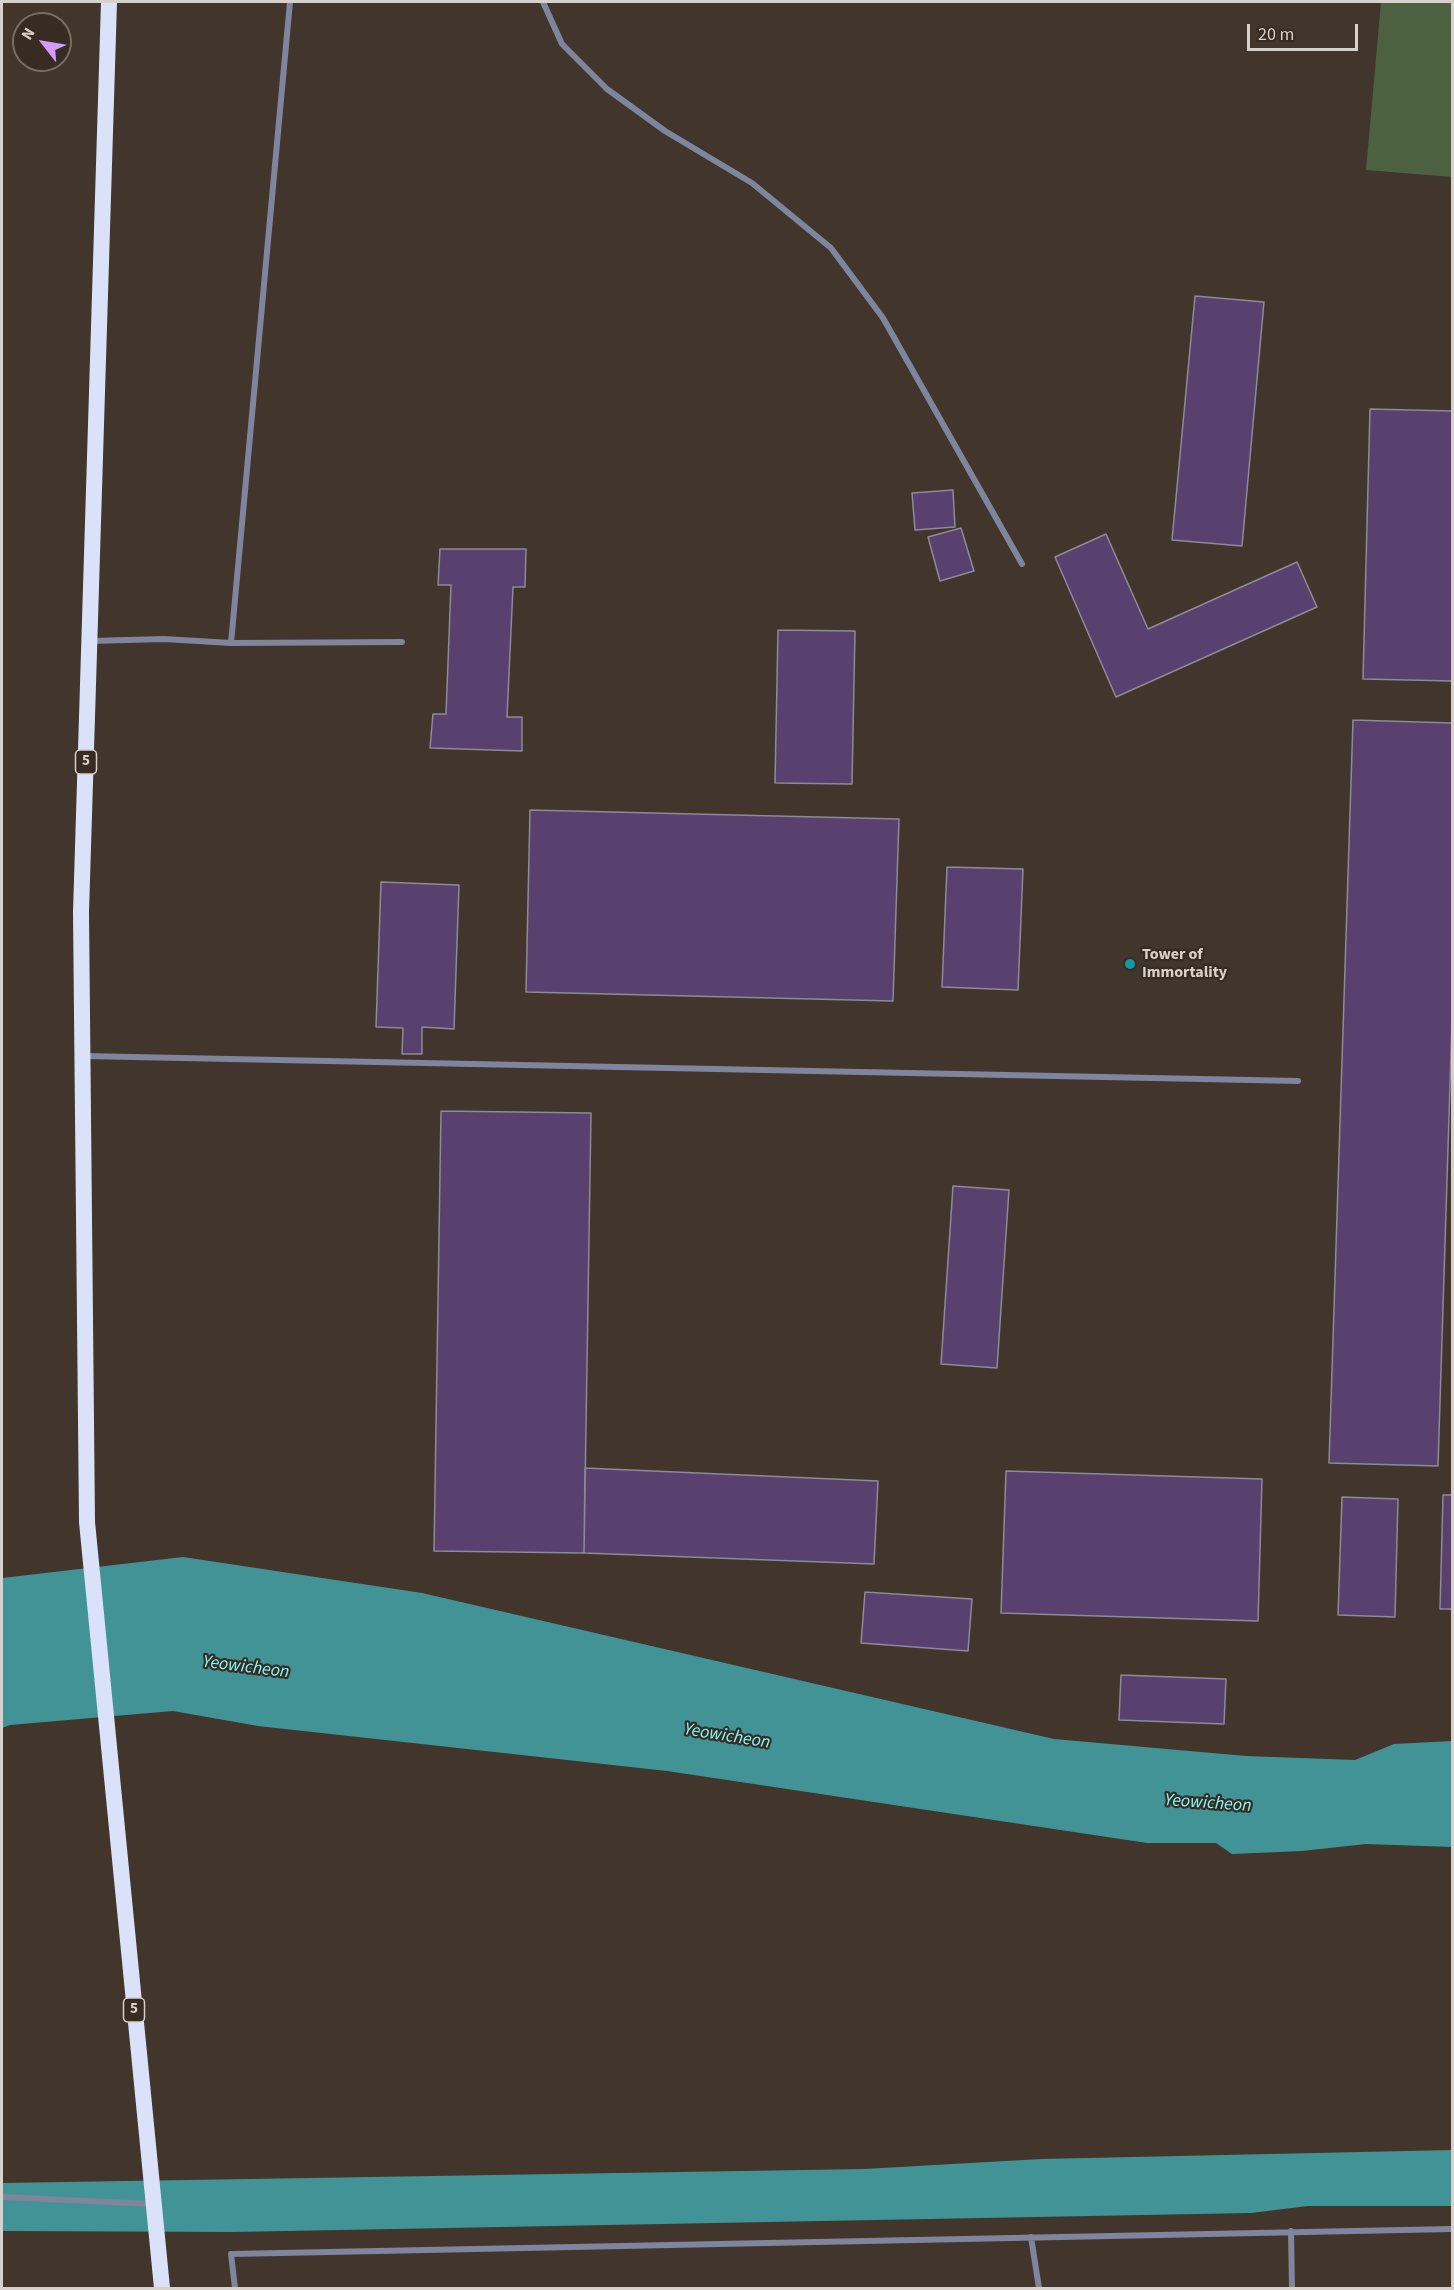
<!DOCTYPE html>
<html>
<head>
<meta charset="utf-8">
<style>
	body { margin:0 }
	#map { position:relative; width:1454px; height:2290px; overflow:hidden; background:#41352c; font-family:"Source Sans 3",sans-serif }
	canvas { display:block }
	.frame { position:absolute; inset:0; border:3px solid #d8d0ca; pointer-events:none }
	.north { position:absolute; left:12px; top:12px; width:60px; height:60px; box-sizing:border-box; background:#372b22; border:2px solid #776d65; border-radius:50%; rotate:301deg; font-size:16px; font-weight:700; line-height:24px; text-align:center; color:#d8d0ca }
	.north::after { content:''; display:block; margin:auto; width:21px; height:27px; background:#d39cfc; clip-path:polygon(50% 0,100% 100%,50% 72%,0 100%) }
	.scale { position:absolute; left:1247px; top:24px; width:111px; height:27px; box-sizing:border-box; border:3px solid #d8d0ca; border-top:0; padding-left:8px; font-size:18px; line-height:21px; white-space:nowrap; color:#d8d0ca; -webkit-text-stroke:4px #372b22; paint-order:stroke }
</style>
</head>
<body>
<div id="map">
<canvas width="1454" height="2290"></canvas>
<div class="frame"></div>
<div class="north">N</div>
<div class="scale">20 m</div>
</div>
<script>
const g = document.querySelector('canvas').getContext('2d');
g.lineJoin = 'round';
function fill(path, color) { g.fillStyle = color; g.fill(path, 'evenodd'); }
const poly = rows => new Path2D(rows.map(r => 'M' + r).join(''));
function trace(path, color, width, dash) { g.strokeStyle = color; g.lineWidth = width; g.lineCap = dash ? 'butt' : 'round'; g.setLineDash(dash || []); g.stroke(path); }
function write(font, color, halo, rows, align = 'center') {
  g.font = font + ' "Source Sans 3",sans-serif'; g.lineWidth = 4.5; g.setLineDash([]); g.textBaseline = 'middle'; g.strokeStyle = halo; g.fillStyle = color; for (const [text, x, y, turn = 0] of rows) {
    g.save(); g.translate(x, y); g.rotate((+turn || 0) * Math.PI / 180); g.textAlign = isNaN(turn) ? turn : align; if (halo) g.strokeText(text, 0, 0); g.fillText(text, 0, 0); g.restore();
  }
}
const green = poly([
	[1381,2,1452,2,1452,177,1366,170]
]);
const water = poly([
	[183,1557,422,1593,1054,1739,1246,1756,1355,1760,1394,1744,1452,1741,1452,1847,1366,1844,1302,1851,1232,1854,1216,1843,1147,1843,667,1771,258,1726,173,1711,10,1725,2,1728,2,1578],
	[1452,2150,1452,2206,1308,2206,1251,2213,233,2232,2,2231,2,2183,864,2169,1041,2159]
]);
const building = poly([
	[1195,296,1264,302,1242,546,1172,540,1195,296],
	[1370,409,1452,411,1452,681,1363,679,1370,409],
	[953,490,955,527,915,530,912,493,953,490],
	[961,528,974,571,940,581,928,537,961,528],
	[1106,534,1148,629,1297,562,1317,607,1116,697,1055,557,1106,534],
	[440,549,526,549,525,587,513,587,507,717,522,717,522,751,430,748,433,714,446,714,451,585,438,585,440,549],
	[778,630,855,631,852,784,775,783,778,630],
	[1353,720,1452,723,1452,1021,1438,1466,1329,1463,1353,720],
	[530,810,899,819,893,1001,526,992,530,810],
	[947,867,1023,869,1018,990,942,987,947,867],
	[381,882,459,885,454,1029,422,1027,422,1054,402,1054,403,1028,376,1027,381,882],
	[441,1111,591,1113,584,1553,434,1551,441,1111],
	[953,1186,1009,1190,997,1368,941,1364,953,1186],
	[585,1468,878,1481,874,1564,584,1553,585,1468],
	[1006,1471,1262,1479,1258,1621,1001,1613,1006,1471],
	[1443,1495,1452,1495,1452,1609,1440,1609,1443,1495],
	[1342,1497,1398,1499,1395,1617,1338,1615,1342,1497],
	[865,1592,972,1599,968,1651,861,1643,865,1592],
	[1121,1675,1226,1679,1224,1724,1119,1720,1121,1675]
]);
const minor = poly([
	[543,2,562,44,607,89,665,131,752,183,831,248,883,318,1022,564],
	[91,641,164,639,231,643,402,642],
	[231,643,290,2],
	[84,1056,1298,1081],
	[2,2197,153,2204],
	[1291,2231,1292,2288],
	[1031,2237,1039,2288],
	[235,2288,231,2254,1452,2229]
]);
const trunk = poly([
	[109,2,81,912,87,1522,162,2288]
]);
const markers = [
	[1130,964,6,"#0f9aa8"]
];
const shields = [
	[86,762,21],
	[134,2010,21]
];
const shieldNames = [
	["5",86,762],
	["5",134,2010]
];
const poiNames = [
	["Tower of",1142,955],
	["Immortality",1142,973]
];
const waterNames = [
	["Yeowicheon",246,1668,7],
	["Yeowicheon",727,1737,9],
	["Yeowicheon",1208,1804,4]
];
fill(green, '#4c6140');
fill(water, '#419396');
fill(building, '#58416f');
trace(building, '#908998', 1.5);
trace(minor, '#7e859c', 6);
trace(trunk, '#dae2fa', 16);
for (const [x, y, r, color] of markers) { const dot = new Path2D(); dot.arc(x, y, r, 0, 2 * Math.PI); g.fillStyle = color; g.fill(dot); trace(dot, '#372b22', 2); }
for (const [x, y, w] of shields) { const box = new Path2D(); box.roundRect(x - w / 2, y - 12, w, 24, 4.5); g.fillStyle = '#372b22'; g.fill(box); trace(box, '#d8d0ca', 1.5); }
write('bold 15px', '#d8d0ca', null, shieldNames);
write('bold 16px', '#d8d0ca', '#372b22', poiNames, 'left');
write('italic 18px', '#80f9fe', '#372b22', waterNames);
</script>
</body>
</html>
